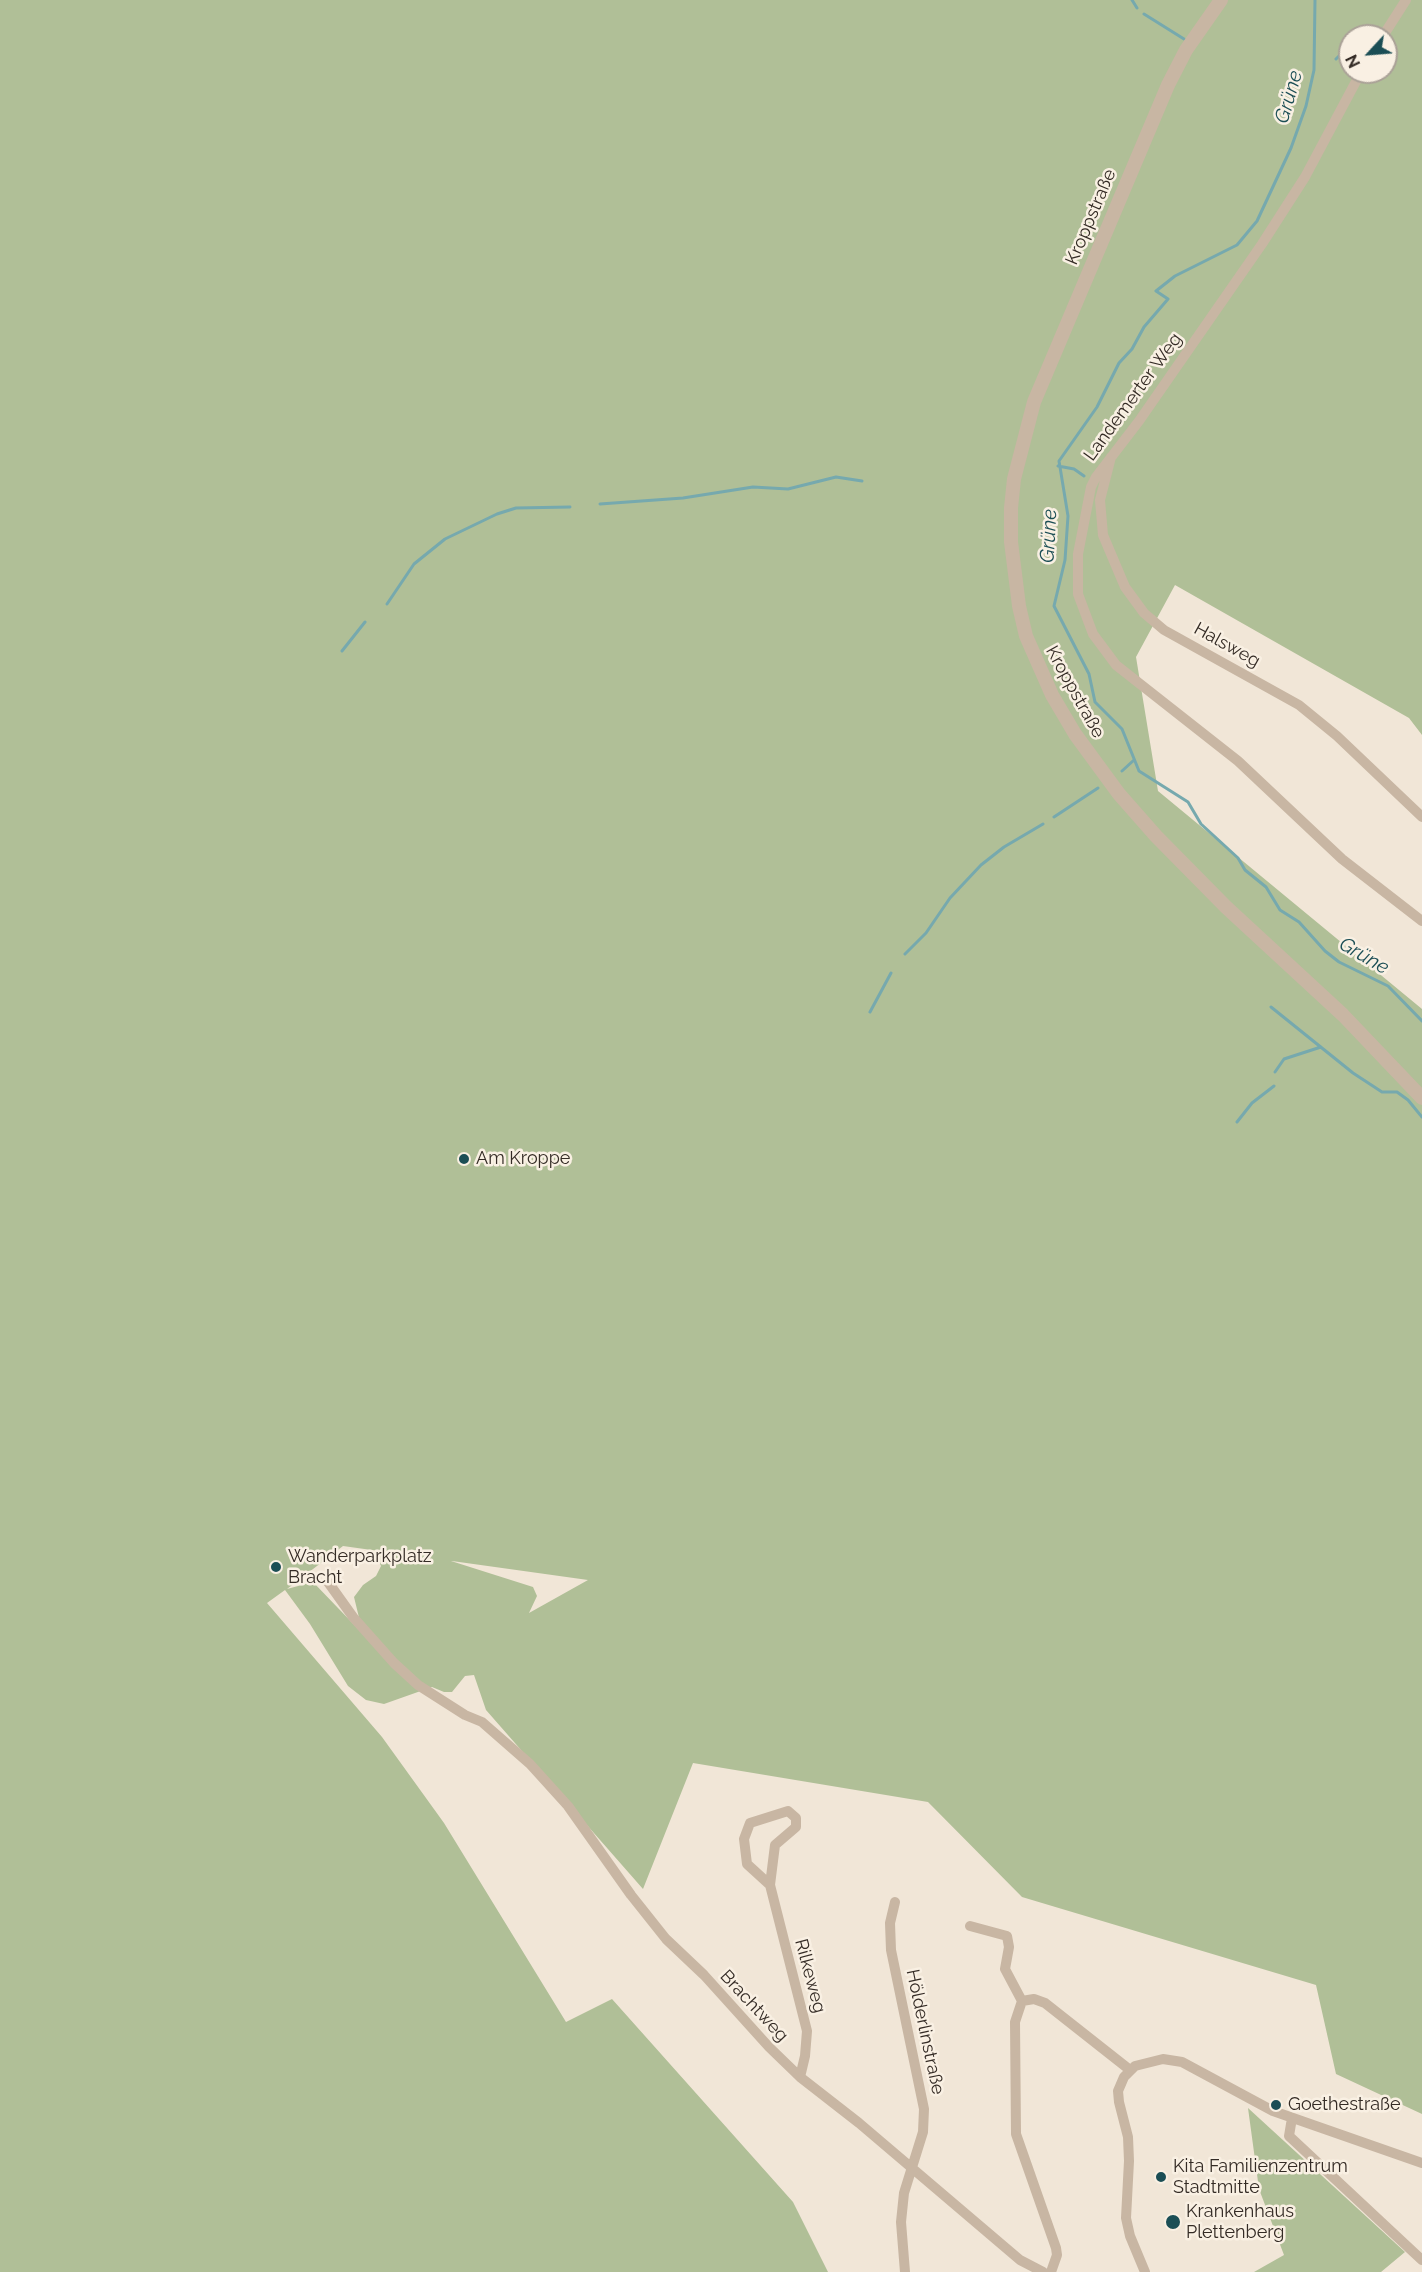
<!DOCTYPE html>
<html>
<head>
<meta charset="utf-8">
<style>
	body { margin:0 }
	#map { position:relative; width:1422px; height:2272px; overflow:hidden; background:#f1e6d7; font-family:Raleway,sans-serif }
	canvas { display:block }
	.north { position:absolute; left:1338px; top:24px; width:60px; height:60px; box-sizing:border-box; background:#f9f0e3; border:2px solid #aaa197; border-radius:50%; rotate:244deg; font-size:16px; font-weight:700; line-height:24px; text-align:center; color:#342b25 }
	.north::after { content:''; display:block; margin:auto; width:21px; height:27px; background:#1b4e55; clip-path:polygon(50% 0,100% 100%,50% 72%,0 100%) }
</style>
</head>
<body>
<div id="map">
<canvas width="1422" height="2272"></canvas>
<div class="north">N</div>
</div>
<script>
const g = document.querySelector('canvas').getContext('2d');
g.lineJoin = 'round';
function fill(path, color) { g.fillStyle = color; g.fill(path, 'evenodd'); }
const poly = rows => new Path2D(rows.map(r => 'M' + r).join(''));
function trace(path, color, width, dash) { g.strokeStyle = color; g.lineWidth = width; g.lineCap = dash ? 'butt' : 'round'; g.setLineDash(dash || []); g.stroke(path); }
function write(font, color, halo, rows, align = 'center') {
  g.font = font + ' Raleway,sans-serif'; g.lineWidth = 5; g.setLineDash([]); g.textBaseline = 'middle'; g.strokeStyle = halo; g.fillStyle = color; for (const [text, x, y, turn = 0] of rows) {
    g.save(); g.translate(x, y); g.rotate((+turn || 0) * Math.PI / 180); g.textAlign = isNaN(turn) ? turn : align; if (halo) g.strokeText(text, 0, 0); g.fillText(text, 0, 0); g.restore();
  }
}
const green = poly([
	[0,0,1422,0,1422,735,1409,718,1175,585,1136,657,1158,791,1422,1009,1422,2114,1336,2074,1316,1985,1022,1897,928,1802,693,1763,643,1889,486,1710,474,1675,465,1676,452,1692,444,1692,432,1687,384,1704,366,1700,348,1686,310,1624,285,1590,267,1603,382,1737,444,1823,566,2022,612,1999,793,2202,828,2272,0,2272],
	[1350,36,1386,36,1386,72,1350,72],
	[343,1546,386,1552,376,1555,381,1566,376,1576,363,1585,354,1597,363,1634,313,1582,287,1589],
	[451,1561,452,1561,588,1580,529,1613,537,1596,533,1587],
	[1248,2108,1405,2252,1381,2272,1254,2272,1284,2255,1259,2189]
]);
const stream = poly([
	[1132,0,1137,8],
	[1315,0,1314,70,1306,106,1291,148,1257,221,1237,245,1175,276,1156,291,1168,299,1144,327,1132,349,1119,363,1097,407,1059,461,1068,516,1065,560,1054,606,1089,674,1095,702,1122,729,1139,771,1188,802,1201,824,1238,858,1245,870,1266,887,1280,910,1299,922,1325,951,1339,962,1388,986,1422,1021],
	[1144,14,1184,39],
	[1336,59,1345,50],
	[1058,466,1074,469,1084,476],
	[600,504,683,498,753,487,788,489,836,477,862,481],
	[387,604,414,564,445,539,497,514,516,508,570,507],
	[342,651,365,622],
	[1122,771,1134,760],
	[1054,817,1098,788],
	[905,954,926,933,950,898,981,865,1004,847,1043,824],
	[1271,1007,1353,1073,1382,1092,1397,1092,1408,1100,1422,1117],
	[870,1012,891,973],
	[1275,1072,1284,1059,1321,1047],
	[1237,1122,1252,1103,1274,1086]
]);
const minor = poly([
	[1383,36,1406,0],
	[1361,72,1305,177,1262,244,1139,421,1096,477,1091,487,1078,554,1078,594,1093,634,1116,665,1238,761,1342,859,1422,921],
	[1111,457,1100,500,1103,535,1125,587,1144,613,1164,630,1299,705,1337,736,1422,817],
	[328,1582,353,1617,394,1663,418,1685,465,1715,482,1722,530,1764,568,1806,631,1895,666,1939,704,1975,769,2047,800,2077,859,2123,1020,2260,1043,2272],
	[770,1885,747,1864,744,1839,750,1823,788,1811,796,1818,796,1827,775,1845,770,1885,807,2031,805,2056,800,2077],
	[895,1902,890,1923,891,1950,924,2109,923,2132,904,2193,901,2222,905,2272],
	[970,1926,1007,1936,1009,1947,1005,1969,1022,2001],
	[1292,2118,1289,2136,1422,2260],
	[1051,2272,1057,2255,1056,2248,1016,2134,1015,2022,1022,2001,1034,1999,1045,2003,1130,2070],
	[1145,2272,1130,2236,1126,2218,1129,2161,1128,2137,1119,2102,1118,2091,1124,2077,1135,2066,1163,2059,1182,2062,1273,2111,1422,2163]
]);
const tertiary = poly([
	[1221,0,1186,50,1168,85,1034,402,1014,479,1011,508,1011,542,1019,606,1026,636,1052,695,1075,734,1119,794,1156,836,1226,907,1343,1015,1422,1098]
]);
const markers = [
	[464,1159,6,"#1b4e55"],
	[276,1567,6,"#1b4e55"],
	[1276,2105,6,"#1b4e55"],
	[1161,2177,6,"#1b4e55"],
	[1173,2222,8,"#1b4e55"]
];
const streetNames = [
	["Kroppstraße",1091,217,-67],
	["Landemerter Weg",1133,397,-54],
	["Halsweg",1227,645,29],
	["Kroppstraße",1075,692,61],
	["Rilkeweg",810,1976,75],
	["Brachtweg",754,2006,47],
	["Hölderlinstraße",925,2032,78]
];
const poiNames = [
	["Am Kroppe",476,1159],
	["Wanderparkplatz",288,1557],
	["Bracht",288,1578],
	["Goethestraße",1288,2105],
	["Kita Familienzentrum",1173,2167],
	["Stadtmitte",1173,2188],
	["Krankenhaus",1186,2212],
	["Plettenberg",1186,2233]
];
const waterNames = [
	["Grüne",1289,97,-74],
	["Grüne",1049,536,-87],
	["Grüne",1364,956,30]
];
fill(green, '#b0bf97');
trace(stream, '#76a9ae', 3);
trace(minor, '#c8b6a3', 10);
trace(tertiary, '#c8b6a3', 14);
for (const [x, y, r, color] of markers) { const dot = new Path2D(); dot.arc(x, y, r, 0, 2 * Math.PI); g.fillStyle = color; g.fill(dot); trace(dot, '#f9f0e3', 2); }
write('18px', '#342b25', '#f9f0e3', streetNames);
write('18px', '#342b25', '#f9f0e3', poiNames, 'left');
write('italic 20px', '#1b4e55', '#f9f0e3', waterNames);
</script>
</body>
</html>
